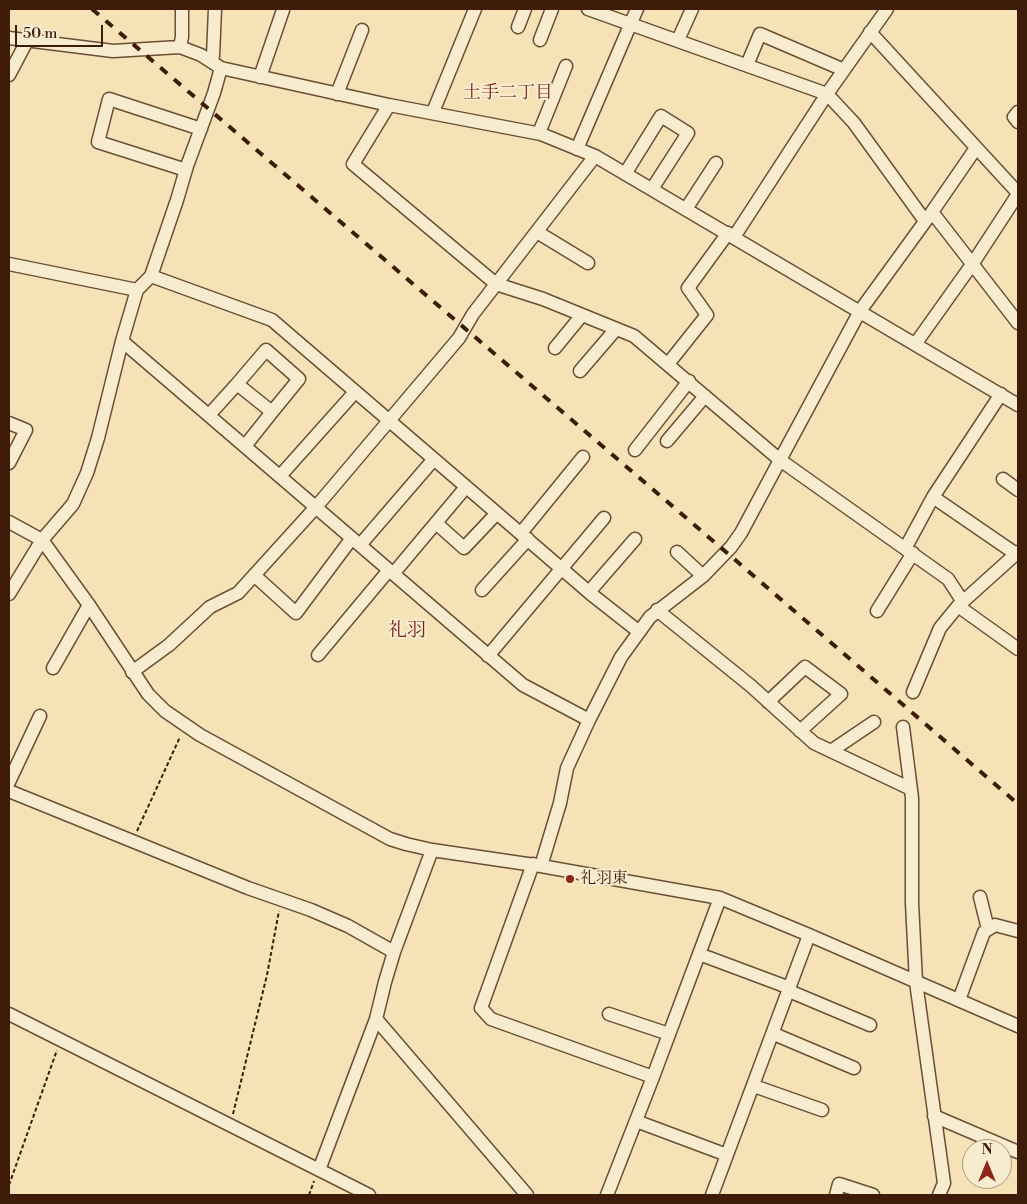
<!DOCTYPE html>
<html>
<head>
<meta charset="utf-8">
<style>
	body { margin:0 }
	#map { position:relative; width:1027px; height:1204px; overflow:hidden; background:#f5e2b6; font-family:"Libre Bodoni",serif }
	canvas { display:block }
	.frame { position:absolute; inset:0; border:10px solid #3e1c09; pointer-events:none }
	.north { position:absolute; left:962px; top:1139px; width:50px; height:50px; box-sizing:border-box; background:#f8ecd0; border:1px solid #ae9980; border-radius:50%; rotate:0deg; font-size:14px; font-weight:700; line-height:20px; text-align:center; color:#3e1c09 }
	.north::after { content:''; display:block; margin:auto; width:18px; height:22px; background:#8f2418; clip-path:polygon(50% 0,100% 100%,50% 72%,0 100%) }
	.scale { position:absolute; left:15px; top:25px; width:88px; height:22px; box-sizing:border-box; border:2px solid #3e1c09; border-top:0; padding-left:6px; font-size:15px; line-height:18px; white-space:nowrap; color:#3e1c09; -webkit-text-stroke:4px #f8ecd0; paint-order:stroke }
</style>
</head>
<body>
<div id="map">
<canvas width="1027" height="1204"></canvas>
<div class="frame"></div>
<div class="north">N</div>
<div class="scale">50 m</div>
</div>
<script>
const g = document.querySelector('canvas').getContext('2d');
g.lineJoin = 'round';
const poly = rows => new Path2D(rows.map(r => 'M' + r).join(''));
function trace(path, color, width, dash) { g.strokeStyle = color; g.lineWidth = width; g.lineCap = dash ? 'butt' : 'round'; g.setLineDash(dash || []); g.stroke(path); }
function write(font, color, halo, rows, align = 'center') {
  g.font = font + ' "Libre Bodoni","Noto Serif JP",serif'; g.lineWidth = 4; g.setLineDash([]); g.textBaseline = 'middle'; g.strokeStyle = halo; g.fillStyle = color; for (const [text, x, y, turn = 0] of rows) {
    g.save(); g.translate(x, y); g.rotate((+turn || 0) * Math.PI / 180); g.textAlign = isNaN(turn) ? turn : align; if (halo) g.strokeText(text, 0, 0); g.fillText(text, 0, 0); g.restore();
  }
}
const path = poly([
	[137,831,180,737],
	[233,1114,267,975,279,911],
	[9,1185,57,1050],
	[309,1195,314,1181]
]);
const minor = poly([
	[588,9,827,94,854,123,925,221],
	[518,27,525,9],
	[870,32,1018,193],
	[9,38,113,51,180,47,201,55,221,68,389,105,541,134,595,156,1018,405],
	[540,40,552,9],
	[678,40,692,9],
	[180,47,182,37,182,9],
	[211,61,213,56,215,9],
	[747,65,760,34,844,70],
	[9,75,27,41],
	[260,77,283,10],
	[337,94,362,30],
	[389,105,353,164,496,284,543,299,634,336,780,460,948,579,963,602],
	[433,112,475,9],
	[1018,112,1014,117,1018,122],
	[539,133,566,66],
	[577,149,637,9],
	[186,170,98,142,109,99,201,129],
	[625,174,661,116,688,133,652,189],
	[686,209,716,163],
	[932,212,1018,323],
	[537,232,588,263],
	[734,237,827,94,887,9],
	[9,264,137,290],
	[151,276,272,320,591,594,638,631],
	[122,341,523,685,589,720],
	[916,343,973,263,1018,194],
	[555,348,582,315],
	[668,364,707,315,688,288,728,233],
	[580,371,616,329],
	[209,415,237,384],
	[9,423,26,430,9,463],
	[667,441,705,396],
	[245,446,272,412,299,379,266,350,237,384,272,412],
	[635,450,689,381],
	[280,476,355,392],
	[1003,479,1018,490],
	[933,497,1001,394],
	[9,522,42,540,89,605,148,694,165,711,200,735,390,839,406,844,432,850,541,866,720,898,809,935,1018,1026],
	[436,523,464,548,497,513],
	[521,533,583,457],
	[360,545,434,459],
	[906,547,933,497,1016,554],
	[677,552,703,576],
	[393,574,466,487],
	[254,575,296,613,352,538],
	[482,590,528,539],
	[589,592,635,539],
	[9,594,42,540,73,504,87,473,98,438,122,341,137,290,151,276,177,200,187,166,214,93,221,68],
	[958,606,1018,649],
	[657,610,751,686,814,743,911,789],
	[877,611,913,553],
	[318,655,389,570],
	[488,656,604,518],
	[53,668,89,605],
	[132,672,169,645,210,607,238,593,316,507,459,338,473,314,595,156],
	[913,692,940,628,958,606,1018,552],
	[768,702,805,667,841,694,800,731],
	[903,727,912,798,912,903,916,982,944,1183,939,1195],
	[831,751,874,722],
	[9,782,40,716],
	[9,791,248,888,311,910,348,926,394,952],
	[432,850,394,952,385,982,376,1019,527,1195],
	[533,864,481,1008,491,1019,653,1077],
	[541,866,560,803,567,768,589,720,621,657,650,617,703,576,731,547,741,533,780,460,860,311,932,212,976,148],
	[980,897,988,929],
	[699,954,790,988],
	[789,991,870,1025],
	[959,1000,984,932,995,925,1018,931],
	[9,1014,369,1195],
	[609,1014,669,1034],
	[774,1034,854,1068],
	[754,1086,822,1110],
	[934,1116,1018,1152],
	[636,1121,727,1155],
	[319,1170,376,1019],
	[607,1195,653,1077,720,898],
	[712,1195,809,935],
	[836,1195,839,1184,873,1195]
]);
const rail = poly([
	[92,9,726,552,1018,804]
]);
const markers = [
	[570,879,5,"#8f2418"]
];
const poiNames = [
	["礼羽東",580,879]
];
const neighbourhoodNames = [
	["土手二丁目",508,94]
];
const quarterNames = [
	["礼羽",407,631]
];
trace(minor, '#6c4e34', 15);
trace(path, '#3e1c09', 2, [4, 2.5]);
trace(minor, '#f8ecd0', 12);
trace(rail, '#3e1c09', 4, [9, 9]);
for (const [x, y, r, color] of markers) { const dot = new Path2D(); dot.arc(x, y, r, 0, 2 * Math.PI); g.fillStyle = color; g.fill(dot); trace(dot, '#f8ecd0', 2); }
write('16px', '#3e1c09', '#f8ecd0', poiNames, 'left');
write('18px', '#7a1f14', '#f8ecd0', neighbourhoodNames);
write('19px', '#7a1f14', '#f8ecd0', quarterNames);
</script>
</body>
</html>
